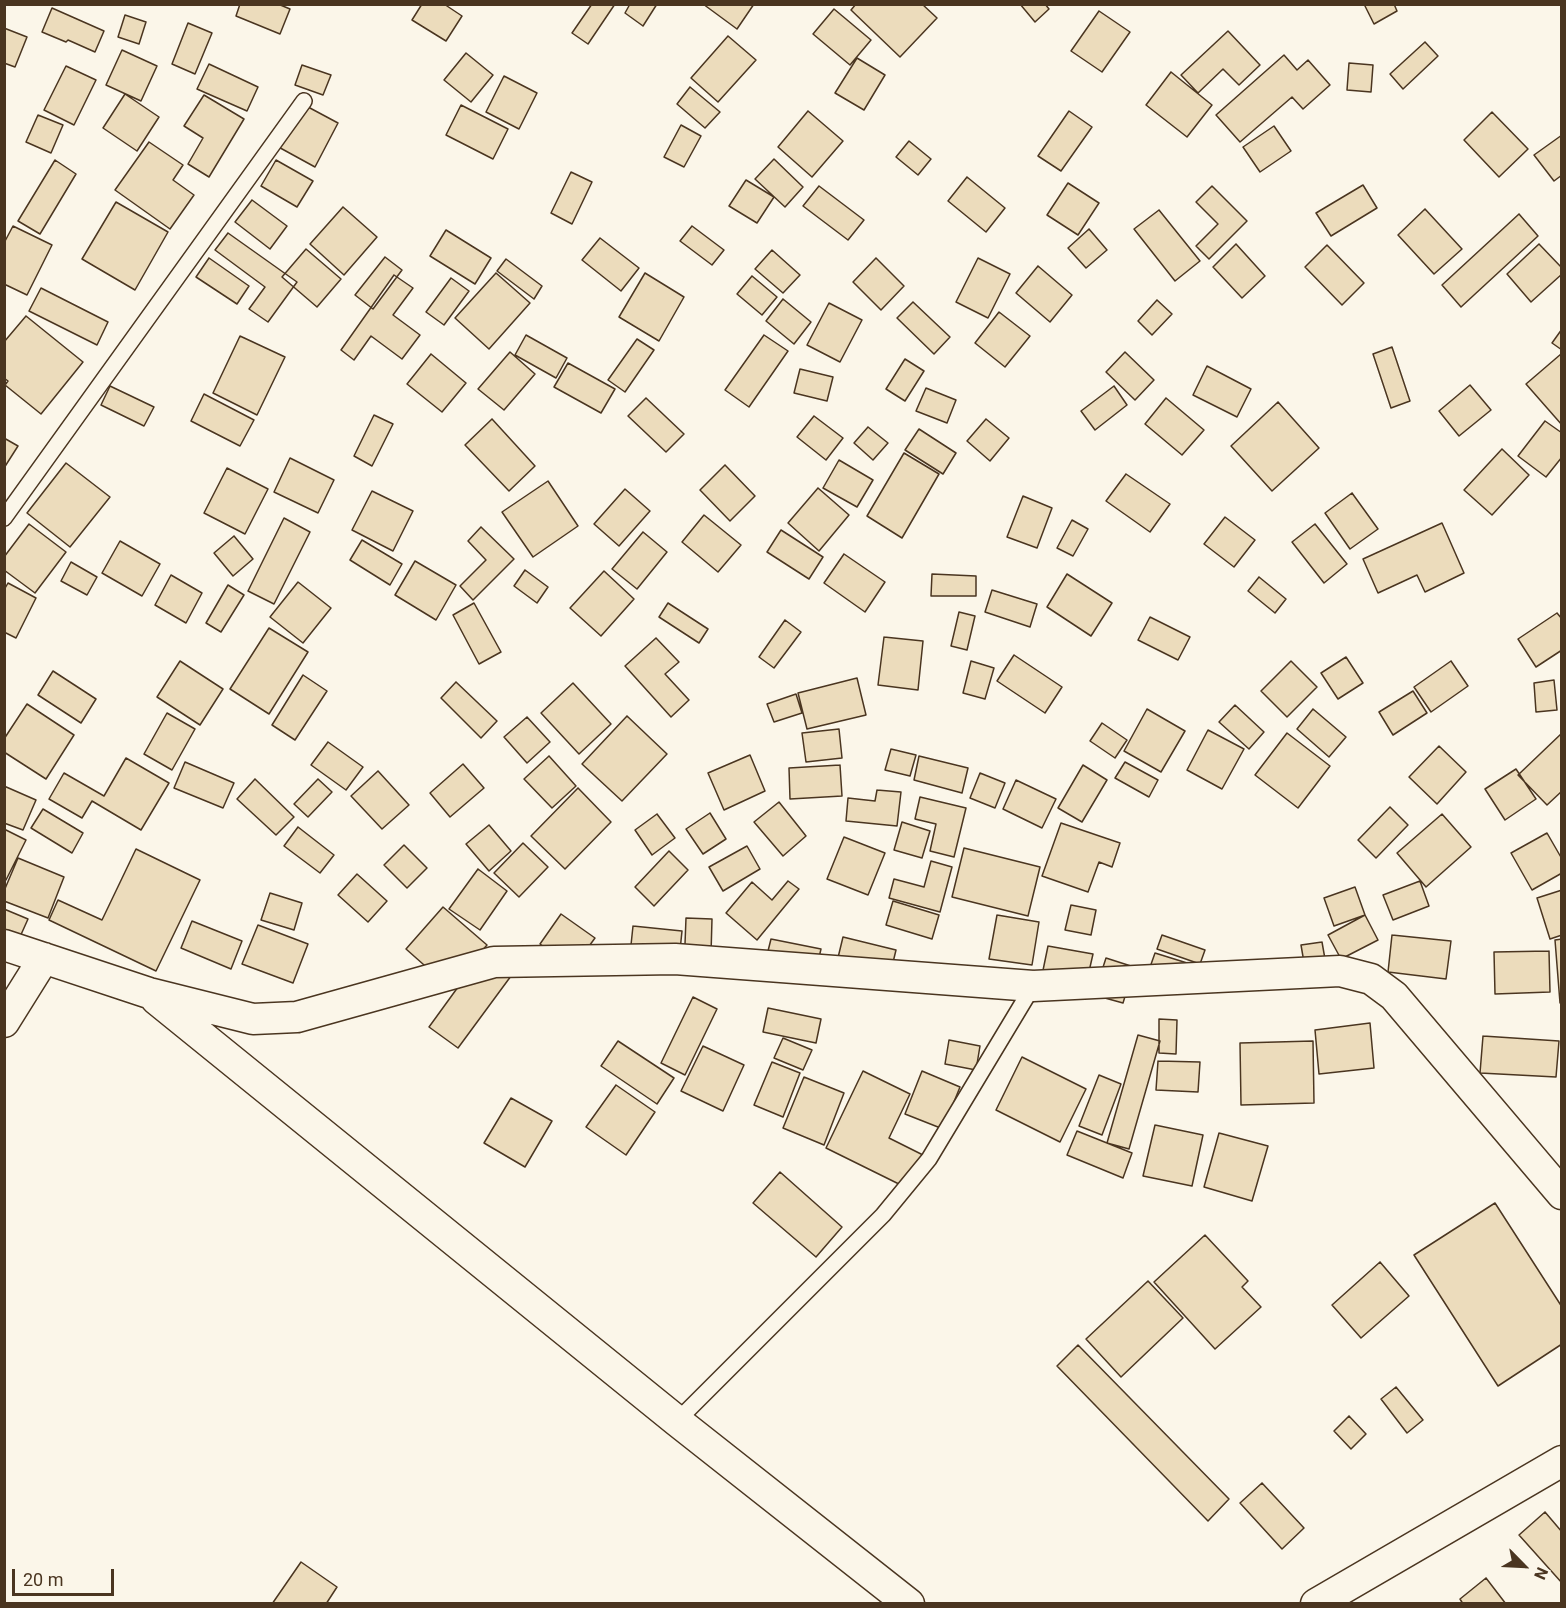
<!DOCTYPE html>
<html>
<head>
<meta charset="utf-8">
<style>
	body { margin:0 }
	#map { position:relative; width:1566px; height:1608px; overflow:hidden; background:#fbf6e9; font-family:Roboto,sans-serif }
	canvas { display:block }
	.frame { position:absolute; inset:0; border:6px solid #4a3520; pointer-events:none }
	.north { position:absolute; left:1494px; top:1536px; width:60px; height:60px; -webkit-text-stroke:4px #fbf6e9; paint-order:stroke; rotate:114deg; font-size:16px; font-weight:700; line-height:24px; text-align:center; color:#4a3520 }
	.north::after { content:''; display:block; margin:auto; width:21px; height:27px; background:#4a3520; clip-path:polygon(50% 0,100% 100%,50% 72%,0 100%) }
	.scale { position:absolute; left:12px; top:1569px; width:102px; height:27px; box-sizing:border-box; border:3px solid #4a3520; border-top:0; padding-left:8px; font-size:18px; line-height:21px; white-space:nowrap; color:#4a3520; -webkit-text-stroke:4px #fbf6e9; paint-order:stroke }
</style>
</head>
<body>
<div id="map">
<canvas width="1566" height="1608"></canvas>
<div class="frame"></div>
<div class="north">N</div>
<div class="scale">20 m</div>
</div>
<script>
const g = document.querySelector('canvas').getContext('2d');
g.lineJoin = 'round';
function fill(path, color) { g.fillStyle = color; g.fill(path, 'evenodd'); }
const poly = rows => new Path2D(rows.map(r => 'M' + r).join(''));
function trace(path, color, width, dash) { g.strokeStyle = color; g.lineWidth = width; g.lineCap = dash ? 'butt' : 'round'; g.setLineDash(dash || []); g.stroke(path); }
const building = poly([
	[240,4,278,4,290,9,280,34,236,16,240,4],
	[422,4,444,4,462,16,446,41,412,20,422,4],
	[592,4,615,4,588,44,572,33,592,4],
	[630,4,657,4,643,26,625,13,630,4],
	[703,4,754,4,737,29,703,4],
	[856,4,922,4,937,18,900,57,851,10,856,4],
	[1020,4,1045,4,1049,9,1035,22,1020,4],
	[1364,4,1394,4,1397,11,1374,24,1364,4],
	[52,8,104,31,95,52,68,40,66,42,42,32,52,8],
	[834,9,871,40,850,65,813,34,834,9],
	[1099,11,1130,32,1102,72,1071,51,1099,11],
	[125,15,146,22,139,44,118,37,125,15],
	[188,23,212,33,195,74,172,64,188,23],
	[4,28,27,37,15,67,4,63,4,28],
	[1228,31,1260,65,1239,85,1223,69,1198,93,1181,75,1228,31],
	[728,36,756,60,718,102,691,78,728,36],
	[1425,42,1438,56,1403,89,1390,74,1425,42],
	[122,50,157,66,141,101,106,85,122,50],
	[466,53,493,75,471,102,444,80,466,53],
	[1284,55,1297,70,1308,60,1330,85,1303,109,1292,97,1240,142,1216,115,1284,55],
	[857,58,885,75,864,110,835,93,857,58],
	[1349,63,1373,65,1371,92,1347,90,1349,63],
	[209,64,258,87,247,111,197,89,209,64],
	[302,65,331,75,323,95,295,85,302,65],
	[66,66,96,80,74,125,44,110,66,66],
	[1171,72,1212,105,1187,137,1146,105,1171,72],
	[504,76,537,93,519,129,486,112,504,76],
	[690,87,720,112,705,128,677,104,690,87],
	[125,94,159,117,137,151,103,128,125,94],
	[204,95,244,119,209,177,188,164,203,138,184,126,204,95],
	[295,100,338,123,315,167,273,144,295,100],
	[461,105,508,129,493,159,446,135,461,105],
	[808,111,843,141,812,177,778,147,808,111],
	[1069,111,1092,127,1061,171,1038,156,1069,111],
	[1492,112,1528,149,1499,177,1464,140,1492,112],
	[38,115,63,125,51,153,26,142,38,115],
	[681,125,701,136,684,167,664,157,681,125],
	[1274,126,1291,151,1260,172,1243,147,1274,126],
	[1562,135,1562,175,1554,181,1534,155,1562,135],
	[909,141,931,159,918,175,896,157,909,141],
	[149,142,183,165,173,180,194,195,170,229,115,190,149,142],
	[774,159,803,187,785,207,755,179,774,159],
	[55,160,76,174,40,234,18,221,55,160],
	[276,160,313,181,297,207,261,186,276,160],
	[571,172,592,182,572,224,551,213,571,172],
	[967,177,1005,208,986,232,948,201,967,177],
	[746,180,774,197,757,223,729,206,746,180],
	[1068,183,1099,203,1078,235,1047,215,1068,183],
	[1363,185,1377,208,1331,236,1316,213,1363,185],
	[819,186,864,220,848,240,803,206,819,186],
	[1212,186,1247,221,1209,259,1196,246,1218,224,1196,202,1212,186],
	[252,200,287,226,270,249,235,222,252,200],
	[116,202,168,232,135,290,82,259,116,202],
	[343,207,377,237,344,275,310,244,343,207],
	[1425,209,1462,249,1434,274,1398,235,1425,209],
	[1159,210,1200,261,1175,281,1134,229,1159,210],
	[1519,214,1538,236,1461,307,1442,285,1519,214],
	[13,226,52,245,27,295,4,284,4,243,13,226],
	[692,226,724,250,712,265,680,241,692,226],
	[1089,229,1107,250,1086,268,1068,248,1089,229],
	[446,230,491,258,475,284,430,256,446,230],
	[228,233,297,282,268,322,249,309,265,287,215,250,228,233],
	[600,238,639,268,621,291,582,260,600,238],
	[1236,244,1265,276,1242,298,1213,267,1236,244],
	[1539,244,1562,268,1562,274,1531,302,1507,274,1539,244],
	[1327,245,1364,283,1342,305,1305,267,1327,245],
	[306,249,341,279,317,307,282,277,306,249],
	[772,250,800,275,783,293,755,269,772,250],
	[385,257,402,270,373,309,355,295,385,257],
	[209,258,249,286,237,304,196,277,209,258],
	[876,258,904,286,881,310,853,282,876,258],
	[978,258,1010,274,988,318,956,302,978,258],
	[506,259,542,286,534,299,497,271,506,259],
	[1038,266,1072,295,1050,322,1016,293,1038,266],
	[496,273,530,303,489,349,455,318,496,273],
	[645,273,684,297,659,341,619,317,645,273],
	[394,275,413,288,393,315,420,335,402,359,371,336,354,360,341,350,394,275],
	[752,276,777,297,762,315,737,294,752,276],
	[451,278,469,291,444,325,426,312,451,278],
	[41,288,108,322,97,345,29,311,41,288],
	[783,299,811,322,794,344,766,321,783,299],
	[1157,300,1172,314,1152,335,1138,321,1157,300],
	[913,302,950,337,934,354,897,318,913,302],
	[829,303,862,320,840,362,807,345,829,303],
	[999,312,1030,336,1005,367,975,343,999,312],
	[26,316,83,362,41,414,5,385,8,381,4,378,4,342,26,316],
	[1562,329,1562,350,1552,343,1562,329],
	[526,335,567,358,556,378,515,355,526,335],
	[764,335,788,351,749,407,725,390,764,335],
	[240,336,285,357,257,415,213,393,240,336],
	[637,339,654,350,625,392,608,380,637,339],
	[1392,347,1410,401,1391,408,1373,354,1392,347],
	[510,352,535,374,504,410,478,389,510,352],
	[1125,352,1154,380,1135,400,1106,372,1125,352],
	[431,354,466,383,442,412,407,384,431,354],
	[1561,354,1562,354,1562,425,1526,384,1561,354],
	[905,359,924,371,905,401,886,389,905,359],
	[568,363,615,389,601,413,554,387,568,363],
	[1207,366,1251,389,1237,417,1193,395,1207,366],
	[800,369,833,377,827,401,794,393,800,369],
	[1470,385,1491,410,1459,436,1439,411,1470,385],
	[110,386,154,407,144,426,101,405,110,386],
	[1114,386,1127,405,1095,430,1081,411,1114,386],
	[926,388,956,400,947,423,916,411,926,388],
	[204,394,254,420,240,446,191,421,204,394],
	[646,398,684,434,666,452,628,416,646,398],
	[1166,398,1204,430,1182,455,1145,424,1166,398],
	[1278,402,1319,448,1272,491,1231,446,1278,402],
	[374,415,393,424,372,466,354,456,374,415],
	[814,416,843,438,826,460,797,437,814,416],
	[492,419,535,466,509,491,465,445,492,419],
	[986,419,1009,438,990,461,967,441,986,419],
	[1545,421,1562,433,1562,457,1546,477,1518,456,1545,421],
	[868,427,888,443,873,460,854,443,868,427],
	[919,429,956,453,943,474,905,450,919,429],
	[4,438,18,446,4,468,4,438],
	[1502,449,1529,475,1492,515,1464,490,1502,449],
	[904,453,939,474,902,538,867,516,904,453],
	[290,458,334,480,318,513,274,492,290,458],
	[839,460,873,480,857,507,823,488,839,460],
	[66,463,110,497,70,547,27,513,66,463],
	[725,465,755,496,730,521,700,490,725,465],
	[227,468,268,489,245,534,204,513,227,468],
	[1126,474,1170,504,1150,532,1106,501,1126,474],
	[548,481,578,526,533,557,502,512,548,481],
	[818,488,849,515,819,551,788,523,818,488],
	[625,489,650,511,619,546,594,524,625,489],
	[372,491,413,511,393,551,352,530,372,491],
	[1352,493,1378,529,1350,549,1325,513,1352,493],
	[1023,496,1052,508,1037,548,1007,537,1023,496],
	[704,515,741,545,718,572,682,542,704,515],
	[1225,517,1255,540,1234,567,1204,544,1225,517],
	[284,518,310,532,274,604,248,591,284,518],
	[1072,520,1088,529,1073,556,1057,548,1072,520],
	[1442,523,1464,573,1425,592,1417,575,1378,593,1363,559,1442,523],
	[29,524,66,552,35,593,4,570,4,557,29,524],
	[1315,524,1347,564,1324,583,1292,542,1315,524],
	[481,527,514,559,473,600,460,586,486,560,468,541,481,527],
	[781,530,823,557,809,579,767,552,781,530],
	[643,532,667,552,637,589,612,569,643,532],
	[234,536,253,559,233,576,214,553,234,536],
	[362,540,402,564,390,585,350,560,362,540],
	[120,541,160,564,142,596,102,573,120,541],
	[844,554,885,582,865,612,824,583,844,554],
	[415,561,456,585,436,620,395,595,415,561],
	[71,562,97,577,87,595,61,581,71,562],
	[525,570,548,587,537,603,514,586,525,570],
	[604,571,634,599,601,636,570,608,604,571],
	[932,574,976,576,976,596,931,596,932,574],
	[1067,574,1112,603,1091,636,1047,607,1067,574],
	[171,575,202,593,186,623,155,605,171,575],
	[1259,577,1286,599,1275,613,1248,591,1259,577],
	[298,582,331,608,303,643,270,617,298,582],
	[8,583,36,598,16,638,4,632,4,590,8,583],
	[228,585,244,595,221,632,206,623,228,585],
	[992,590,1037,604,1030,627,985,612,992,590],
	[474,603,501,652,479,664,453,615,474,603],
	[668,603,708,629,699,643,659,617,668,603],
	[959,612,975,616,967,650,951,646,959,612],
	[1557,613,1562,619,1562,650,1536,667,1518,639,1557,613],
	[1150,617,1190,637,1178,660,1138,640,1150,617],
	[785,620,801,632,774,668,759,657,785,620],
	[269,628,308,652,269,714,230,689,269,628],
	[884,637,923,641,918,690,878,685,884,637],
	[656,638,679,662,665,674,689,700,671,717,625,666,656,638],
	[1014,655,1062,687,1045,713,997,681,1014,655],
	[1346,657,1363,683,1338,699,1321,673,1346,657],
	[180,661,223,689,200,725,157,697,180,661],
	[971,661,994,668,985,699,963,693,971,661],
	[1291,661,1317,687,1287,717,1261,691,1291,661],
	[1451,661,1468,686,1431,712,1414,687,1451,661],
	[53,671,96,699,81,723,38,695,53,671],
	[303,675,327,691,295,740,272,725,303,675],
	[857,678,866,715,807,729,798,693,857,678],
	[1554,680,1557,710,1536,712,1534,683,1554,680],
	[456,682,497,721,481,738,441,698,456,682],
	[573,683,611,724,579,754,541,713,573,683],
	[1413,691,1427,713,1393,735,1379,712,1413,691],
	[796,694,802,713,774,722,767,704,796,694],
	[27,704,74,735,46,779,4,752,4,739,27,704],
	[1235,705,1264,732,1249,749,1219,722,1235,705],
	[1147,709,1185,731,1161,772,1124,751,1147,709],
	[1313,709,1346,737,1329,757,1297,729,1313,709],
	[167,713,195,729,172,770,144,754,167,713],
	[627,716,667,754,622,801,582,764,627,716],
	[527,717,550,742,527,763,504,737,527,717],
	[1102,723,1127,740,1115,758,1090,741,1102,723],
	[839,729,842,758,806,762,802,733,839,729],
	[1208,730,1244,749,1222,789,1187,770,1208,730],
	[1287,733,1330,766,1298,808,1255,775,1287,733],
	[1562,733,1562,791,1547,805,1518,775,1562,733],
	[328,742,363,767,346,790,311,765,328,742],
	[1439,746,1466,772,1437,804,1409,777,1439,746],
	[891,749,916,755,910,776,885,770,891,749],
	[750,755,765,791,724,810,708,773,750,755],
	[549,756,576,786,552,808,524,779,549,756],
	[919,756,968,768,962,793,914,780,919,756],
	[126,758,169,783,141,830,92,801,82,818,49,799,64,773,104,796,126,758],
	[185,762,234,783,223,808,174,788,185,762],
	[1125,762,1158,780,1149,797,1115,778,1125,762],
	[463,764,484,788,450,817,430,793,463,764],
	[840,765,842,796,790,799,789,768,840,765],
	[1083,765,1107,780,1082,822,1058,808,1083,765],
	[1516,769,1536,799,1505,820,1485,789,1516,769],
	[378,771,409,805,382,829,351,796,378,771],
	[980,773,1005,783,995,808,970,798,980,773],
	[255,779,294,817,276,835,237,799,255,779],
	[318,779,332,792,308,817,294,804,318,779],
	[1016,780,1056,799,1042,828,1003,809,1016,780],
	[4,786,36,800,23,830,4,823,4,786],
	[578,788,611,822,565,869,531,836,578,788],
	[877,790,901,792,897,826,846,821,848,798,875,801,877,790],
	[920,797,966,808,954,857,930,851,936,824,915,819,920,797],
	[779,802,806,836,783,856,754,822,779,802],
	[1390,807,1408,825,1376,858,1358,840,1390,807],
	[43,809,83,833,72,853,31,828,43,809],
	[710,813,726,839,703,854,686,829,710,813],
	[657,814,675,838,652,855,635,830,657,814],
	[1442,814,1471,847,1426,887,1397,853,1442,814],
	[902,822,930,831,922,858,894,850,902,822],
	[1061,823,1120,843,1112,867,1099,862,1088,892,1042,876,1061,823],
	[489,825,511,851,489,871,466,844,489,825],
	[298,827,334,855,320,873,284,846,298,827],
	[4,829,26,840,6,880,4,879,4,829],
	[1547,833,1562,859,1562,873,1532,890,1511,853,1547,833],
	[844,837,885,853,868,895,827,879,844,837],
	[523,843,548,867,519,897,494,873,523,843],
	[404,845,427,868,407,888,384,865,404,845],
	[747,846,760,869,723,891,709,867,747,846],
	[964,848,1040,867,1028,916,952,897,964,848],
	[136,849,200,880,156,971,49,920,58,900,102,920,136,849],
	[669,851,688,870,654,906,635,887,669,851],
	[18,858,64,877,48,918,4,901,4,891,18,858],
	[931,861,952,867,940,912,889,898,894,879,924,887,931,861],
	[478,869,507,891,480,930,449,909,478,869],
	[357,874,387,901,368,922,338,895,357,874],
	[788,881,799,889,757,940,726,913,752,882,772,900,788,881],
	[1420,881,1429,906,1393,920,1383,895,1420,881],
	[1355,887,1365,915,1334,926,1324,898,1355,887],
	[1562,890,1562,935,1550,939,1537,898,1562,890],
	[270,893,302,903,294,930,261,920,270,893],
	[893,901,939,915,932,939,886,925,893,901],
	[1071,905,1096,910,1091,935,1065,930,1071,905],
	[443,907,487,945,450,988,406,949,443,907],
	[4,909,28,919,15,948,4,944,4,909],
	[561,914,595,938,573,968,540,944,561,914],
	[997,915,1039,922,1032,965,989,959,997,915],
	[1365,915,1378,940,1341,959,1328,935,1365,915],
	[686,918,712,919,711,954,684,970,686,918],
	[192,921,242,941,231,969,181,948,192,921],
	[258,925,308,944,293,983,242,964,258,925],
	[633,926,682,931,678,970,629,964,633,926],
	[1162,935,1205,950,1200,964,1157,949,1162,935],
	[1392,935,1451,941,1446,979,1388,972,1392,935],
	[843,937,896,950,888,983,835,970,843,937],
	[771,939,821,949,816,970,766,959,771,939],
	[1562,939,1562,1003,1560,1003,1555,940,1562,939],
	[1322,942,1328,976,1307,980,1301,945,1322,942],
	[1048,946,1093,954,1085,989,1041,980,1048,946],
	[1549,951,1550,992,1495,994,1494,952,1549,951],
	[1155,953,1200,967,1149,970,1155,953],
	[482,954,511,976,458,1048,429,1027,482,954],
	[1106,958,1134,967,1123,1003,1094,995,1106,958],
	[693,997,717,1009,685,1075,661,1063,693,997],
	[768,1008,821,1019,816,1043,763,1032,768,1008],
	[1159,1019,1177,1020,1176,1054,1159,1053,1159,1019],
	[1370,1023,1374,1068,1319,1074,1315,1030,1370,1023],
	[1138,1035,1160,1041,1129,1149,1107,1143,1138,1035],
	[1483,1036,1559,1041,1556,1077,1480,1073,1483,1036],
	[783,1038,812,1050,803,1070,774,1058,783,1038],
	[949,1040,980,1046,976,1070,945,1064,949,1040],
	[618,1041,674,1078,657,1104,601,1066,618,1041],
	[1313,1041,1314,1103,1241,1105,1240,1043,1313,1041],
	[703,1046,744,1065,723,1111,681,1091,703,1046],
	[1022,1057,1086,1089,1060,1142,996,1110,1022,1057],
	[1158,1061,1200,1062,1198,1092,1156,1090,1158,1061],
	[772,1062,800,1073,783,1117,754,1105,772,1062],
	[863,1071,910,1094,889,1138,925,1156,909,1189,826,1148,863,1071],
	[922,1071,960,1087,943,1129,905,1114,922,1071],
	[1099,1075,1121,1084,1102,1135,1079,1126,1099,1075],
	[804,1077,844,1093,824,1145,783,1128,804,1077],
	[616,1085,655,1112,626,1155,586,1127,616,1085],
	[511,1098,552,1121,525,1167,484,1143,511,1098],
	[1155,1125,1203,1135,1192,1186,1143,1176,1155,1125],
	[1077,1131,1132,1153,1123,1178,1067,1155,1077,1131],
	[1219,1133,1268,1146,1252,1201,1204,1187,1219,1133],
	[780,1172,842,1227,816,1257,753,1203,780,1172],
	[1495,1203,1562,1307,1562,1344,1498,1386,1414,1255,1495,1203],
	[1205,1235,1248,1281,1242,1287,1261,1307,1215,1349,1154,1282,1205,1235],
	[1380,1262,1409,1296,1361,1338,1332,1305,1380,1262],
	[1148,1281,1183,1318,1121,1377,1086,1339,1148,1281],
	[1078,1345,1229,1499,1208,1521,1057,1366,1078,1345],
	[1396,1387,1423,1420,1407,1433,1381,1399,1396,1387],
	[1349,1416,1366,1434,1351,1449,1334,1431,1349,1416],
	[1262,1483,1304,1528,1282,1549,1240,1503,1262,1483],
	[1545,1512,1562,1532,1562,1583,1519,1535,1545,1512],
	[301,1562,337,1587,326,1604,272,1604,301,1562],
	[1486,1578,1506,1604,1463,1604,1460,1599,1486,1578]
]);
const service = poly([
	[4,518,304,101],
	[677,1421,883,1215,929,1159,1033,986]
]);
const minor = poly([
	[4,945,149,993,253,1019,297,1017,494,962,675,959,1033,986,1340,971,1371,979,1394,996,1562,1194],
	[156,999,677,1421,909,1604],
	[4,1022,44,958],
	[1316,1604,1562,1461]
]);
fill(building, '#ecdcbc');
trace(building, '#4a3520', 1.5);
trace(service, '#4a3520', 18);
trace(minor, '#4a3520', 33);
trace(service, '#fbf6e9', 15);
trace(minor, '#fbf6e9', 30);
</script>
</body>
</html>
